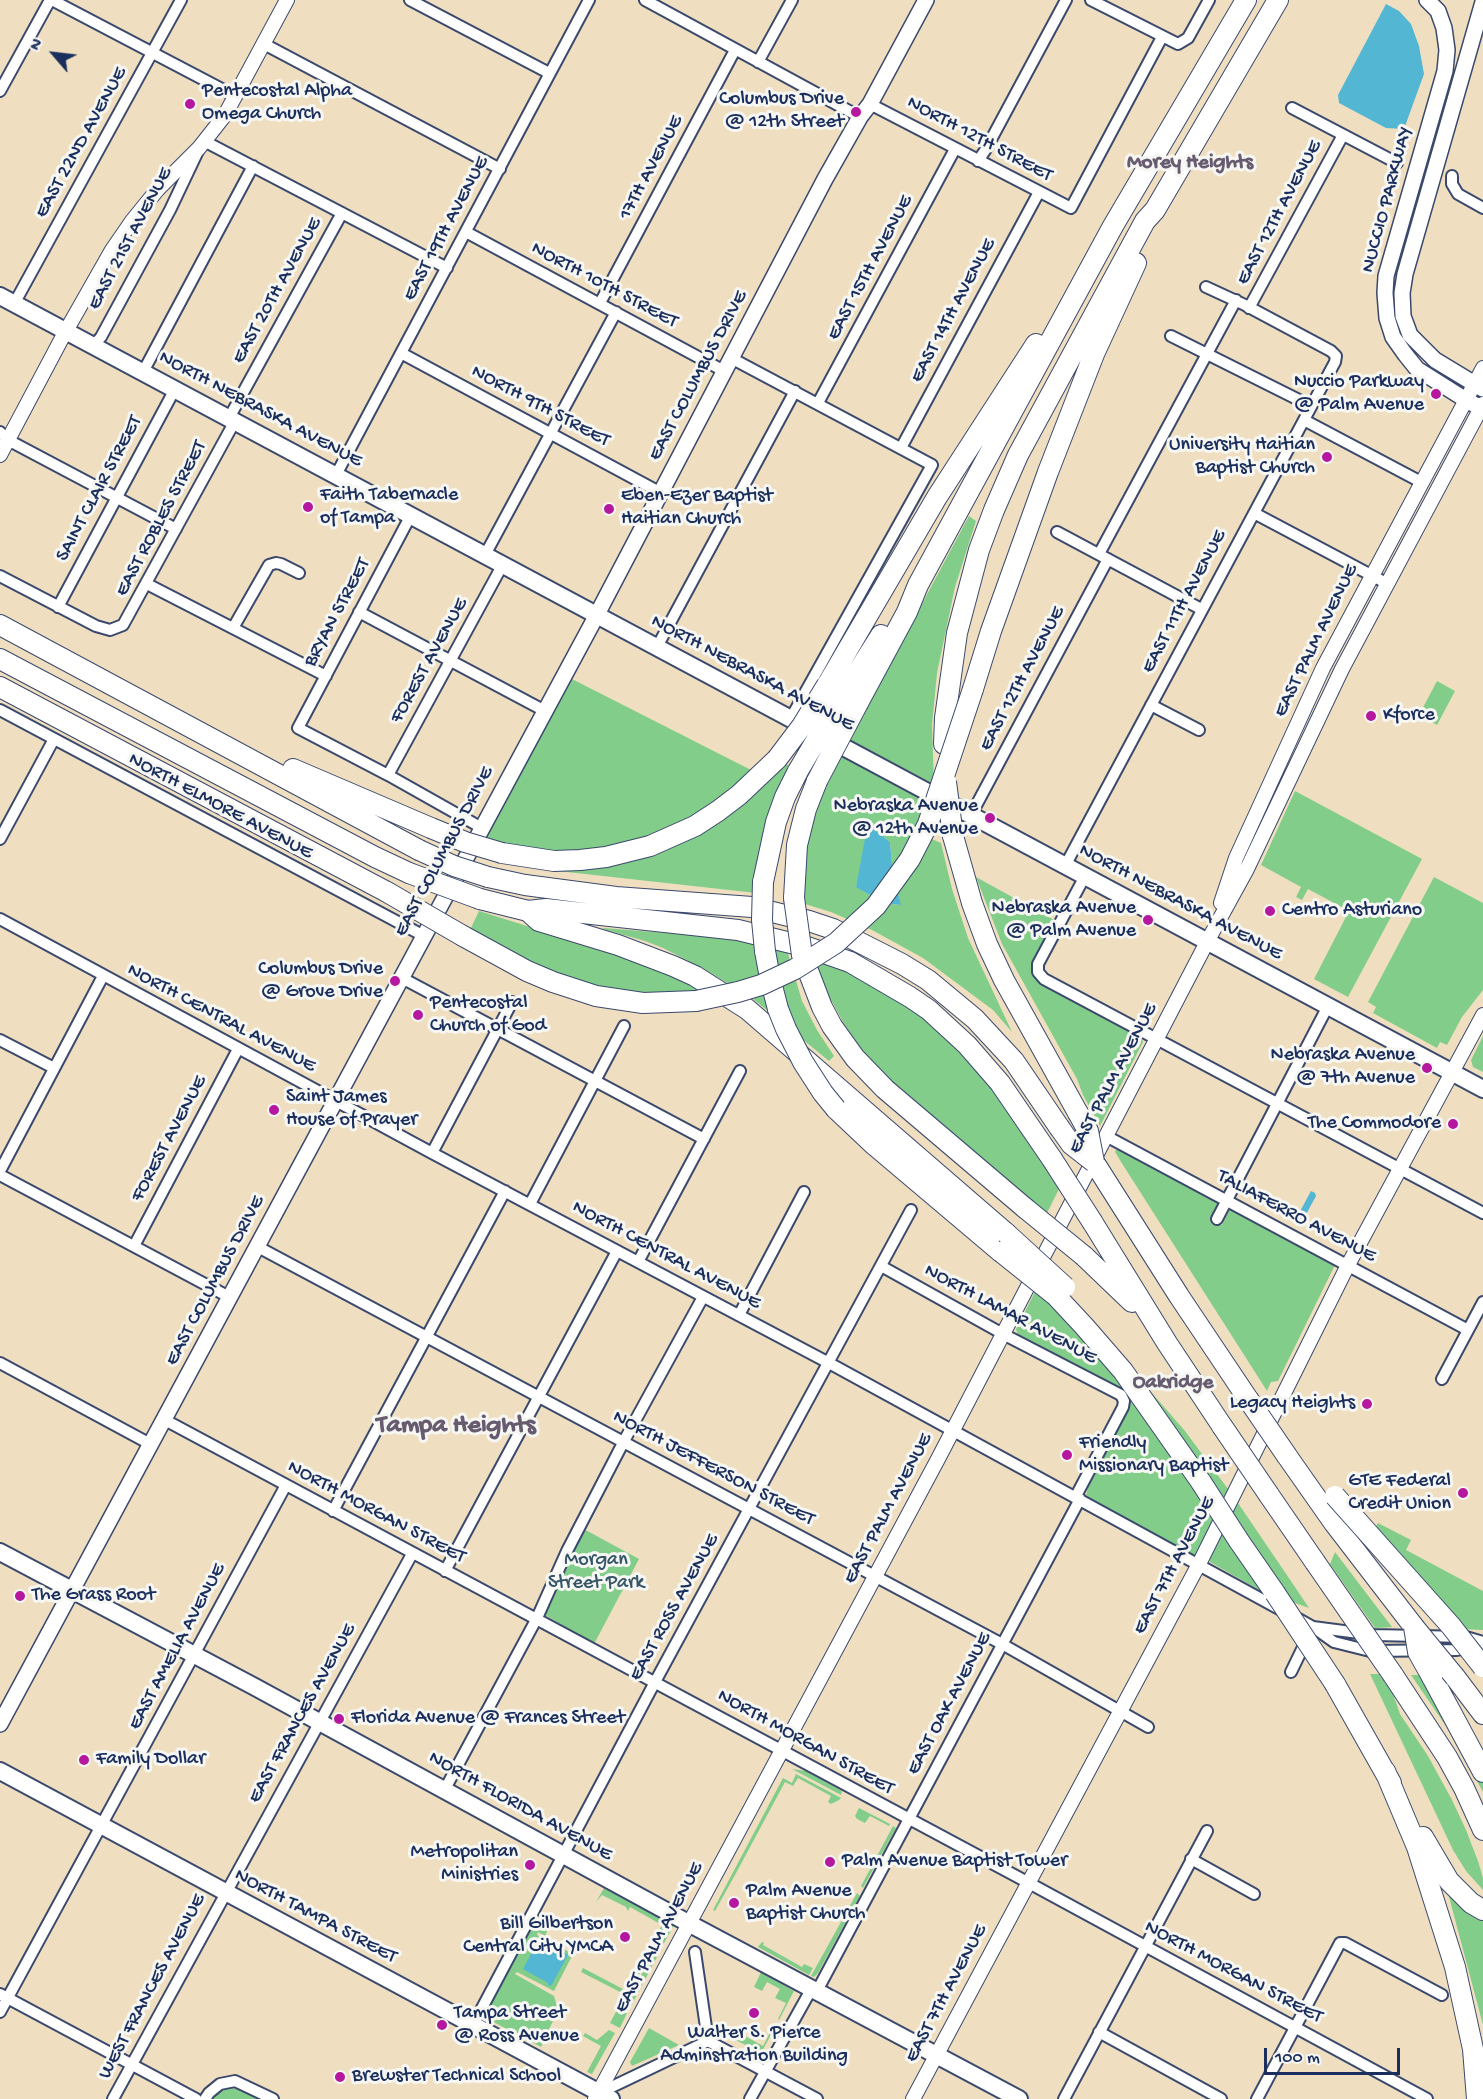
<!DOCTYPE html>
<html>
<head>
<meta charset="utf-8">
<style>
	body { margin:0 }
	#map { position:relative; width:1483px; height:2099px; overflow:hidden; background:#efdfc0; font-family:"Gochi Hand",sans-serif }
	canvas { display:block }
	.north { position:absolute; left:24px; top:24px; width:60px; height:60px; -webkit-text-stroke:4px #f6f6f2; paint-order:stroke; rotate:298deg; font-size:16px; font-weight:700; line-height:24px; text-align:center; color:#1b2f5e }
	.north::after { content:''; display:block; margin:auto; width:21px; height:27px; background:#1b2f5e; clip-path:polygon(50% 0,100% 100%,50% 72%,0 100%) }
	.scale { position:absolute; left:1264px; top:2048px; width:136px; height:27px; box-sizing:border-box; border:3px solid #1b2f5e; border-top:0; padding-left:8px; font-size:18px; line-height:21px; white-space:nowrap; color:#1b2f5e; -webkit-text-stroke:4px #f6f6f2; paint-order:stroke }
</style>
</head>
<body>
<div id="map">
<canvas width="1483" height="2099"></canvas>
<div class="north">N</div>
<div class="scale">100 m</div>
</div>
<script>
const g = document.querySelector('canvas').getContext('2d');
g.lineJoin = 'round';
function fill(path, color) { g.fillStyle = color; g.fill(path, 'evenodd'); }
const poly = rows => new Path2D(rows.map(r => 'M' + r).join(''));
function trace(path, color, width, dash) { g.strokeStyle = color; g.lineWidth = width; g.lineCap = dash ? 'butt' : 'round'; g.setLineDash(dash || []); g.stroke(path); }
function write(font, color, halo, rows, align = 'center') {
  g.font = font + ' "Gochi Hand",sans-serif'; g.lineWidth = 6; g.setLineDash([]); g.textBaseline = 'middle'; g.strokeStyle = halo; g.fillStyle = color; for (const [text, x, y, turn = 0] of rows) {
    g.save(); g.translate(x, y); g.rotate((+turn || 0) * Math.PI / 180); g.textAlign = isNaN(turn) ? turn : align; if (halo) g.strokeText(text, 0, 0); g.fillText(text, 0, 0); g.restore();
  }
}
const green = poly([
	[969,516,976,521,955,587,937,673,932,725,934,784,849,740],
	[568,677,755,772,739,787,675,828,605,849,566,852,545,850,505,844,483,837],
	[1437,681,1455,691,1437,725,1419,715],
	[842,754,931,801,918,833,941,843,952,889,968,938,1012,1032,993,1010,923,958,872,930,831,912,805,904,805,866,808,839,816,808],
	[875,830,890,842,893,875,900,905,892,904,870,895,856,886],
	[783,762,792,768,756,893,540,869,540,865,623,860],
	[1295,791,1422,859,1348,997,1314,979,1349,911,1308,889,1302,900,1296,897,1301,887,1261,865],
	[976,877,1054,920,1035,958,1034,975,1039,981,1141,1037,1143,1042,1100,1126,1083,1095,1077,1079,1002,944],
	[1434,877,1483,903,1483,990,1462,1017,1447,1045,1440,1042,1437,1048,1373,1013,1376,1007,1368,1002],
	[479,911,636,960,675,976,706,992,638,993,595,987,549,971,470,930],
	[604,928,739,939,787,950,802,1001,817,1030,834,1056,829,1061,752,998,706,970,663,948,645,941,603,929],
	[824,962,863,979,912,1008,959,1050,990,1086,1061,1185,1047,1213,884,1074,865,1054,843,1022,829,996,816,965],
	[1483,1036,1483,1072,1473,1067,1471,1060],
	[1117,1148,1218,1202,1210,1219,1222,1225,1230,1209,1335,1265,1278,1381,1271,1382,1267,1391,1123,1165,1115,1152],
	[1039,1284,1130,1368,1185,1431,1231,1493,1198,1556,1195,1556,1086,1496,1090,1479,1132,1399,1127,1394,1018,1336,1016,1329],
	[1238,1503,1295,1587,1309,1608,1261,1591,1210,1562,1209,1557],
	[1378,1523,1411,1540,1406,1550,1483,1591,1483,1630,1461,1629,1373,1531],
	[582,1528,639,1559,594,1644,545,1615],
	[1335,1552,1392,1627,1375,1628,1330,1564],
	[1370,1674,1379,1674,1393,1694,1400,1714,1428,1756,1452,1800,1466,1830,1478,1861,1483,1878,1483,1890,1466,1871,1453,1850],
	[1411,1675,1425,1675,1483,1779,1483,1792,1450,1732],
	[792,1769,806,1771,842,1791,841,1795],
	[796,1774,841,1798,839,1800,831,1804,828,1802,831,1796,798,1778,793,1786,785,1782,735,1875,715,1911,713,1910,783,1778,792,1783],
	[859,1808,890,1824,889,1826,870,1816,865,1823,857,1819,855,1816],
	[893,1826,896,1828,863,1888,861,1886],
	[1442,1859,1483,1908,1483,2025,1448,1893],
	[604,1888,674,1925,658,1954,649,1949,662,1925,630,1907,628,1911,626,1907,602,1895,596,1902],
	[857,1893,860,1896,818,1973,814,1977,811,1976],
	[534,1924,537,1924,548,1929,545,1936,538,1932,537,1935,573,1954,554,1991,517,1972,515,1974,554,1996,558,2010,541,2047,484,2017],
	[762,1942,764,1943,763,1945,802,1967,804,1964,813,1968,809,1975,758,1947],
	[646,1953,650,1955,628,1996,581,1972,583,1968,623,1989,622,1991,625,1993],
	[652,1955,657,1957,631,2006,626,2004],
	[761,1972,794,1991,779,2020,778,2019,786,2003,775,1998,780,1989,767,1982,762,1991,754,1987],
	[618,2008,627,2013,620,2028,610,2023],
	[719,2027,729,2033,732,2029,763,2046,771,2031,773,2031,761,2053,720,2032,718,2029],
	[649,2028,679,2045,632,2066,630,2062],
	[609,2030,615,2033,592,2074,587,2072,601,2046,583,2036,585,2033,597,2040],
	[234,2085,263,2099,212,2099,214,2095]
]);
const water = poly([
	[1386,4,1399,11,1411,24,1419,46,1424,74,1404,129,1386,128,1339,103,1338,95],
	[867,828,875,830,890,842,893,875,901,905,892,904,870,895,856,887],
	[1311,1191,1315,1193,1316,1196,1303,1220,1299,1223,1296,1220,1297,1217],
	[538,1941,563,1955,565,1953,568,1955,551,1986,548,1985,548,1983,523,1969]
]);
const minor = poly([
	[52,0,235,96],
	[410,0,549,73],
	[645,0,860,117],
	[1091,0,1178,44,1188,38,1209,0],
	[264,44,500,169],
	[758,62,792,0],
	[0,91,50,0],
	[870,104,1071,208,1162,37],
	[1292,108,1397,163],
	[204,141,447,268],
	[978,161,986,149,1066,0],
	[1452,176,1452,184,1458,194,1483,208],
	[466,232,724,371],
	[600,303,735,50],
	[14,304,181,0],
	[1249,308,1343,135],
	[1171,336,1311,406],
	[93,346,101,337,170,210,198,151],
	[401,353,661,493],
	[731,358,932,465,791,718],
	[143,372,253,166],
	[818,403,955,149],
	[229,418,342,213],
	[1304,420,1421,482],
	[0,432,8,440,176,529],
	[901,448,1039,192],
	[336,475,589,0],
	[1254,513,1386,583],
	[411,515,298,728,388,775,482,828],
	[1057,532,1201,609],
	[1099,554,1236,300],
	[485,555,616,312],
	[0,576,96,626,110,630,123,625,235,421],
	[147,584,326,676],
	[58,607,175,389],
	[359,612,545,711],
	[233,628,269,565,276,563,281,564,299,573],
	[657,647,795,391],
	[1151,705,1199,730],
	[0,710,424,936],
	[388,775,503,564],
	[971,815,1108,559],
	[0,839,54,739],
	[1065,866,1335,362,1336,356,1331,351,1245,305,1206,287],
	[1085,876,1038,964,1038,972,1044,979,1483,1213],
	[0,919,432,1153,829,1363,1283,1611],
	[402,978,704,1139],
	[0,1040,54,1068],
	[1106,1136,1468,1330],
	[432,1153,512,1002],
	[0,1171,103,976],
	[0,1175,231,1298],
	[530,1204,624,1026],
	[1217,1219,1328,1006],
	[134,1246,238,1049],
	[258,1247,1002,1644,1148,1727],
	[638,1262,740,1071],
	[881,1266,1003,1334,1121,1395,1124,1401,1123,1407,1076,1496],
	[739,1315,804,1192],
	[0,1363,152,1445],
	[1442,1379,1483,1302],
	[165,1420,1029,1883,1427,2099],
	[333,1511,505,1191],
	[445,1571,617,1251],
	[1297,1618,1313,1627,1334,1642,1370,1651,1457,1650,1483,1645],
	[1313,1627,1374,1635,1466,1637,1483,1642],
	[1291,1672,1307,1639],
	[445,1789,537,1618,567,1551,624,1441,703,1297],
	[1191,1859,1254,1894],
	[695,1952,708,2041],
	[817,1991,1080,1499],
	[0,1994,196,2099],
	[0,2012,286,1485],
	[473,2025,655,1682,911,1210],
	[1099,2032,1221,2099],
	[708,2041,817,2099],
	[599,2093,708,2041],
	[113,2099,412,1554],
	[205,2099,209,2093,220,2084,235,2081,273,2099],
	[750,2099,812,1988],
	[1064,2099,1207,1831],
	[1257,2099,1340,1943,1345,1943,1442,1995]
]);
const tertiary = poly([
	[0,455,62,338,112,250,132,221,158,189,199,148,225,115,287,0],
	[1221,903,1236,858,1323,668,1483,368],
	[595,2099,938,1459,1207,942,1246,871,1342,669,1483,404],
	[913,2099,1199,1564,1348,1265,1483,1015]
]);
const secondary = poly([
	[1427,0,1438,11,1444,28,1447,50,1445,71,1386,276,1385,293,1387,318,1393,337,1405,354,1417,369,1466,400,1483,409],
	[1483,2,1405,274,1402,293,1403,316,1410,335,1435,360,1483,389],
	[0,1724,592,624,825,179,860,117,870,104,926,0]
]);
const primary = poly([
	[0,296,1483,1089],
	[0,1552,255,1687,690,1924,1019,2099],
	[0,1771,611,2099]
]);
const motorway = poly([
	[0,625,419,850],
	[0,659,375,857,409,873],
	[827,685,937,497,1036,344],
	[0,687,387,892],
	[973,689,991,631,1048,472,1094,354,1136,263],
	[843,695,881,635],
	[858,703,907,612,918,585,1113,226,1246,0],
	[944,744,945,718,957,633,979,550,994,510,1018,455,1145,221,1155,210,1278,0],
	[293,769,431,828],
	[953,836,972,903,987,944,1004,980,1078,1113],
	[502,853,554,861,580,860,606,857,650,846,695,826,718,811,739,795,777,759],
	[488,877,525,885,616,897,752,907,809,921,833,929,902,964,928,980,975,1019,1014,1061,1059,1127],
	[763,882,776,822,785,797,798,771],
	[794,898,797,845,806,809,817,781],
	[480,899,528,911,546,909,738,930,807,947,850,962,910,997,929,1010,967,1045,1000,1083,1052,1159],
	[528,911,539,921,618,945,673,966,695,976,747,1009,1006,1233],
	[463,936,527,971,553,982,596,996,643,1003,696,1001],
	[765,951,770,978,778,1009],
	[802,955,822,1007,832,1026,855,1058,885,1089,1025,1208],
	[836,1109,872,1143,1001,1252],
	[1094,1162,1179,1296,1248,1399],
	[1093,1223,1167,1343,1222,1426],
	[1084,1256,1132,1302],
	[1056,1296,1084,1326,1123,1371,1201,1482],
	[1287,1456,1334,1523,1414,1627],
	[1269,1495,1315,1562],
	[1239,1541,1275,1593],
	[1393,1675,1447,1757,1464,1788,1483,1830],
	[1432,1677,1483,1772],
	[1455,1677,1483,1714],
	[1335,1684,1391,1783],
	[1385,1771,1417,1847,1455,1967,1473,2049,1477,2099],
	[1423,1837,1449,1881,1471,1903,1483,1910]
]);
const motorwayBridge = poly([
	[777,759,802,726,827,685],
	[798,771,843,695],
	[817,781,858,703],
	[946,782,953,836],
	[431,828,465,842,502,853],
	[419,850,454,866,488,877],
	[409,873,480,899],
	[763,882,762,920,765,951],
	[387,892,463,936],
	[794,898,802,955],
	[696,1001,738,992,761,985,795,969,836,943,876,906,910,859,928,824,973,689],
	[778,1009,786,1029,803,1062,823,1093,836,1109],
	[1078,1113,1088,1131,1094,1162],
	[1059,1127,1071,1144,1094,1162],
	[1052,1159,1093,1223],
	[1025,1208,1084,1256],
	[1006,1233,1065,1287],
	[1001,1252,1056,1296],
	[1248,1399,1287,1456],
	[1222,1426,1269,1495],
	[1201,1482,1239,1541],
	[1335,1496,1451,1626,1483,1667],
	[1315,1562,1393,1675],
	[1275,1593,1335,1684],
	[1414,1627,1455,1677],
	[1414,1627,1418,1652,1432,1677]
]);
const markers = [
	[190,104,6,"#b5179e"],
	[856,112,6,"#b5179e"],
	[1436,394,6,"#b5179e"],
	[1327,457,6,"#b5179e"],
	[308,507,6,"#b5179e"],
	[609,509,6,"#b5179e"],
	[1371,716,6,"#b5179e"],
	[990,818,6,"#b5179e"],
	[1270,911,6,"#b5179e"],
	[1148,920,6,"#b5179e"],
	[395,981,6,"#b5179e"],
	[418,1015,6,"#b5179e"],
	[1427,1068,6,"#b5179e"],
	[274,1110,6,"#b5179e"],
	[1453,1124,6,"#b5179e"],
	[1367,1404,6,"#b5179e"],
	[1067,1455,6,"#b5179e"],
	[1463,1493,6,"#b5179e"],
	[20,1596,6,"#b5179e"],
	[339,1719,6,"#b5179e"],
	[84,1760,6,"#b5179e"],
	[830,1862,6,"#b5179e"],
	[530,1865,6,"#b5179e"],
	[734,1903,6,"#b5179e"],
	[625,1937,6,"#b5179e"],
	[754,2013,6,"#b5179e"],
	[442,2025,6,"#b5179e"],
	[340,2077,6,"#b5179e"]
];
const poiNames = [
	["Pentecostal Alpha",202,92],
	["Omega Church",202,115],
	["Columbus Drive",844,100,"right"],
	["@ 12th Street",844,123,"right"],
	["Nuccio Parkway",1424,383,"right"],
	["@ Palm Avenue",1424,406,"right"],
	["University Haitian",1315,446,"right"],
	["Baptist Church",1315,469,"right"],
	["Faith Tabernacle",320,496],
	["of Tampa",320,519],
	["Eben-Ezer Baptist",621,497],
	["Haitian Church",621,520],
	["Kforce",1383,716],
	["Nebraska Avenue",978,807,"right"],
	["@ 12th Avenue",978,830,"right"],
	["Nebraska Avenue",1136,909,"right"],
	["@ Palm Avenue",1136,932,"right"],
	["Centro Asturiano",1282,911],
	["Columbus Drive",383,970,"right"],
	["@ Grove Drive",383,993,"right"],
	["Pentecostal",430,1004],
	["Church of God",430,1027],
	["Nebraska Avenue",1415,1056,"right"],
	["@ 7th Avenue",1415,1079,"right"],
	["Saint James",286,1098],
	["House of Prayer",286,1121],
	["The Commodore",1441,1124,"right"],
	["Legacy Heights",1355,1404,"right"],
	["Friendly",1079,1444],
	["Missionary Baptist",1079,1467],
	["GTE Federal",1451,1482,"right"],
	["Credit Union",1451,1505,"right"],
	["The Grass Root",32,1596],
	["Florida Avenue @ Frances Street",351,1719],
	["Family Dollar",96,1760],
	["Metropolitan",518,1853,"right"],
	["Ministries",518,1876,"right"],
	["Palm Avenue Baptist Tower",842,1862],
	["Palm Avenue",746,1892],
	["Baptist Church",746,1915],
	["Bill Gilbertson",613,1925,"right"],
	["Central City YMCA",613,1948,"right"],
	["Tampa Street",454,2014],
	["@ Ross Avenue",454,2037],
	["Walter S. Pierce",754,2034,"center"],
	["Adminstration Building",754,2057,"center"],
	["Brewster Technical School",352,2077]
];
const streetNames = [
	["NORTH 12TH STREET",979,140,28],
	["EAST 22ND AVENUE",82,143,-61],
	["17TH AVENUE",652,168,-62],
	["NUCCIO PARKWAY",1388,200,-75],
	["EAST 12TH AVENUE",1280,213,-62],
	["EAST 19TH AVENUE",447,229,-62],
	["EAST 21ST AVENUE",131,239,-62],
	["EAST 15TH AVENUE",871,268,-62],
	["NORTH 10TH STREET",604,286,28],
	["EAST 20TH AVENUE",278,291,-61],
	["EAST 14TH AVENUE",954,311,-62],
	["EAST COLUMBUS DRIVE",699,376,-62],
	["NORTH 9TH STREET",540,407,28],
	["NORTH NEBRASKA AVENUE",260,410,28],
	["SAINT CLAIR STREET",100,489,-62],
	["EAST ROBLES STREET",162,519,-62],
	["EAST 11TH AVENUE",1185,602,-62],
	["BRYAN STREET",338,613,-62],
	["EAST PALM AVENUE",1317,641,-64],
	["FOREST AVENUE",430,661,-61],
	["NORTH NEBRASKA AVENUE",752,674,28],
	["EAST 12TH AVENUE",1023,679,-62],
	["NORTH ELMORE AVENUE",220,807,28],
	["EAST COLUMBUS DRIVE",445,852,-62],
	["NORTH NEBRASKA AVENUE",1180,903,28],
	["NORTH CENTRAL AVENUE",221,1019,28],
	["EAST PALM AVENUE",1114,1079,-62],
	["FOREST AVENUE",170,1139,-62],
	["TALIAFERRO AVENUE",1296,1217,28],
	["NORTH CENTRAL AVENUE",666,1256,28],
	["EAST COLUMBUS DRIVE",216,1281,-62],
	["NORTH LAMAR AVENUE",1010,1315,28],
	["NORTH JEFFERSON STREET",713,1469,28],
	["EAST PALM AVENUE",889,1509,-62],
	["NORTH MORGAN STREET",376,1513,28],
	["EAST 7TH AVENUE",1175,1566,-62],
	["EAST ROSS AVENUE",675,1608,-61],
	["EAST AMELIA AVENUE",178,1647,-62],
	["EAST OAK AVENUE",950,1704,-62],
	["EAST FRANCES AVENUE",303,1714,-61],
	["NORTH MORGAN STREET",805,1743,29],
	["NORTH FLORIDA AVENUE",520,1807,29],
	["NORTH TAMPA STREET",315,1917,28],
	["EAST PALM AVENUE",660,1938,-62],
	["NORTH MORGAN STREET",1233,1973,28],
	["WEST FRANCES AVENUE",153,1987,-62],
	["EAST 7TH AVENUE",947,1994,-62]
];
const parkNames = [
	["Morgan",596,1561],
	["Street Park",596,1584]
];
const neighbourhoodNames = [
	["Morey Heights",1190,164],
	["Oakridge",1173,1384]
];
const districtNames = [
	["Tampa Heights",456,1427]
];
fill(green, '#83cd8a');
fill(water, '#53b6d2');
trace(minor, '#3b496d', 14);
trace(tertiary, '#3b496d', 16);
trace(secondary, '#3b496d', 18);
trace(primary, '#3b496d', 20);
trace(motorway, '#3b496d', 22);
trace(minor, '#fff', 10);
trace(tertiary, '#fff', 14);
trace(secondary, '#fff', 15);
trace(primary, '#fff', 16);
trace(motorway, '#fff', 20);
trace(motorwayBridge, '#3b496d', 22, []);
trace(motorwayBridge, '#fff', 20);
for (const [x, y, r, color] of markers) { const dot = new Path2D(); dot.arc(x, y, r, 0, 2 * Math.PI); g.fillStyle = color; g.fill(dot); trace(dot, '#f6f6f2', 2); }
write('20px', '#1b2f5e', '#f6f6f2', poiNames, 'left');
write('20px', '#1b2f5e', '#f6f6f2', streetNames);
write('20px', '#355669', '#f6f6f2', parkNames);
write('bold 21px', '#675b70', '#f6f6f2', neighbourhoodNames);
write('bold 26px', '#675b70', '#f6f6f2', districtNames);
</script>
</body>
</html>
